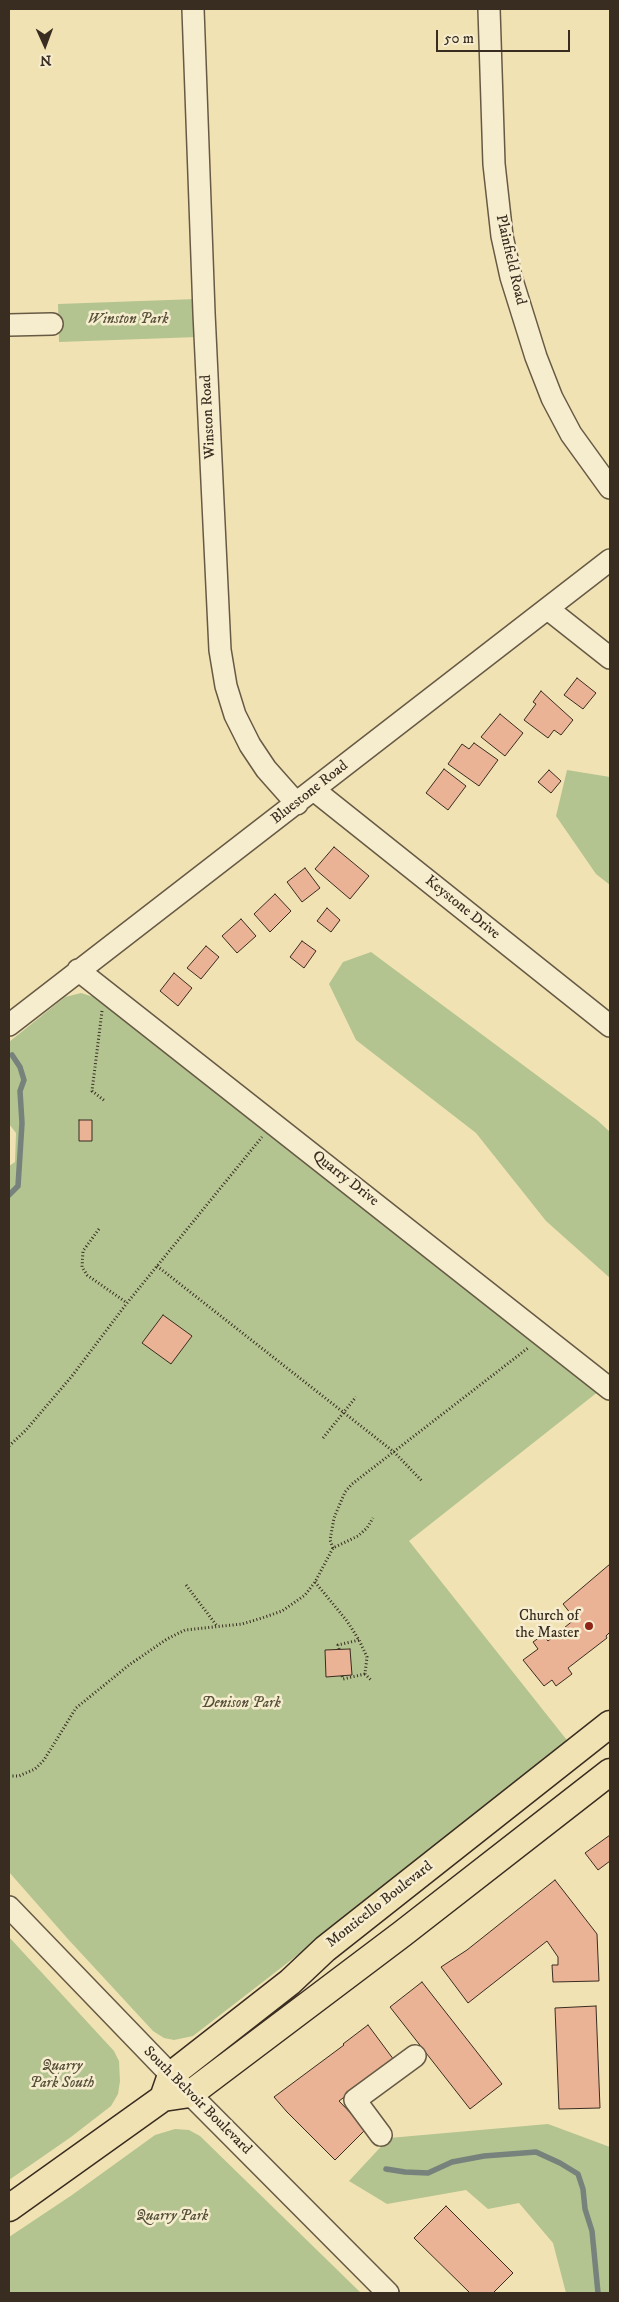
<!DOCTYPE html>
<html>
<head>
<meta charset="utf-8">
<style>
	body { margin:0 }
	#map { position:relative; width:619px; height:2302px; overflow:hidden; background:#f1e2b3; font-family:"IM FELL DW Pica",serif }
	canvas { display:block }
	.frame { position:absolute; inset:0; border:10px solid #392c20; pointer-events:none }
	.north { position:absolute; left:20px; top:20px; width:50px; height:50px; -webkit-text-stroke:4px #f6ecce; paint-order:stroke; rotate:178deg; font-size:14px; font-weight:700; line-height:20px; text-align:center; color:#392c20 }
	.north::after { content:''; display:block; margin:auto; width:18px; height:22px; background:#392c20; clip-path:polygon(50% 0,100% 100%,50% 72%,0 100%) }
	.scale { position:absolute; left:436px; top:30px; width:134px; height:22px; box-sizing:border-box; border:2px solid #392c20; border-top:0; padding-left:6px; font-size:15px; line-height:18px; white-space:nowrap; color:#392c20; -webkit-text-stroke:4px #f6ecce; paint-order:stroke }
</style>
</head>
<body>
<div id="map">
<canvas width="619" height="2302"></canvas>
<div class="frame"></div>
<div class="north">N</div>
<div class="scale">50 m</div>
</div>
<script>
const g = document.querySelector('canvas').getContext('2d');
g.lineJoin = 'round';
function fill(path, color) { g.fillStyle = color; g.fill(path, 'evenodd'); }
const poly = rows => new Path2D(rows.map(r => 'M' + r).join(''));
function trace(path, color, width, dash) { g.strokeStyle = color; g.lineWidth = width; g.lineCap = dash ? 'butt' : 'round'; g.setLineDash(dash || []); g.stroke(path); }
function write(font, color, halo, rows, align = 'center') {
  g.font = font + ' "IM FELL DW Pica",serif'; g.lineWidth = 5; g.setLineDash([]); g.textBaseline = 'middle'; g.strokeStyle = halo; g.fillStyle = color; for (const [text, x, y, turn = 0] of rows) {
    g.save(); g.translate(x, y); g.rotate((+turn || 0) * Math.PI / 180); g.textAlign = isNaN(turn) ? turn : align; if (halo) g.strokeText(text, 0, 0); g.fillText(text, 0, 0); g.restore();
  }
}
const green = poly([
	[196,299,198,337,59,342,58,304],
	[567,770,610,777,610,885,596,874,556,816],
	[371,952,597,1120,610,1132,610,1278,546,1221,476,1133,356,1040,329,984,343,962],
	[81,993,100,999,599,1391,409,1541,570,1744,193,2036,174,2040,164,2038,153,2031,67,1938,9,1872,9,1166,15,1162,16,1133,9,1124,9,1042,65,997],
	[9,1937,114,2051,119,2061,120,2081,118,2094,111,2106,71,2137,9,2180],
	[548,2124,610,2147,610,2293,566,2293,553,2243,519,2203,488,2209,466,2190,387,2204,349,2181,389,2138],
	[175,2129,189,2130,200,2136,361,2293,9,2293,9,2237,72,2195,155,2135]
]);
const stream = poly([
	[9,1195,18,1186,22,1123,20,1091,24,1080,20,1067,12,1055],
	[386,2169,405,2172,428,2173,452,2162,484,2156,536,2152,560,2163,578,2174,583,2189,585,2209,592,2231,598,2293]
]);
const building = poly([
	[577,678,596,693,583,709,564,695,577,678],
	[541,691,573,720,561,735,554,730,548,738,524,720,536,704,533,702,541,691],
	[500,714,523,733,505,756,481,737,500,714],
	[474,743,498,760,479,786,448,764,462,744,469,749,474,743],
	[444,769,466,786,448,810,426,793,444,769],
	[549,770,561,781,551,793,538,782,549,770],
	[334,847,369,876,350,899,315,869,334,847],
	[305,868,320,888,302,902,287,882,305,868],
	[275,894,291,911,270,932,254,914,275,894],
	[327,908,340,920,331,932,317,921,327,908],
	[241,919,256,936,237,953,222,936,241,919],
	[302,941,316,951,304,968,290,957,302,941],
	[206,946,219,957,201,979,187,968,206,946],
	[174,973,192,988,178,1006,160,991,174,973],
	[79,1120,92,1120,92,1141,79,1141,79,1120],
	[163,1315,192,1336,171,1364,142,1343,163,1315],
	[610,1564,610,1632,606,1636,607,1638,568,1668,572,1674,556,1686,552,1680,544,1686,523,1660,538,1649,533,1642,543,1635,548,1641,575,1619,563,1604,610,1564],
	[350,1649,352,1675,326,1677,325,1650,350,1649],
	[610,1835,610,1861,598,1870,585,1853,610,1835],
	[555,1880,597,1934,599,1981,553,1982,552,1965,558,1965,558,1957,547,1941,468,2003,441,1967,467,1950,555,1880],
	[422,1982,502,2084,470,2109,390,2007,422,1982],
	[596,2006,600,2108,559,2109,555,2008,596,2006],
	[368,2025,394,2060,339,2101,366,2129,335,2160,287,2112,274,2097,344,2045,343,2044,368,2025],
	[446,2206,513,2273,493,2293,470,2293,414,2238,446,2206]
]);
const path = poly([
	[102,1011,92,1091,105,1101],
	[99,1229,83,1251,82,1267,87,1275,127,1303],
	[157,1266,394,1452,422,1481],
	[323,1438,356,1397],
	[9,1446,26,1430,72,1376,127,1303,262,1137],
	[333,1548,330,1540,334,1518,345,1492,352,1484,528,1348],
	[315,1582,347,1621,359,1640,367,1657,365,1674,372,1681],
	[186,1585,217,1626],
	[339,1649,338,1645,359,1640],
	[342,1676,343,1679,365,1674],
	[9,1776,19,1776,35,1769,44,1760,76,1708,129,1665,167,1639,185,1630,242,1624,262,1618,282,1611,305,1595,315,1582,333,1548,358,1536,367,1528,373,1518]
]);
const minor = poly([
	[193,9,204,313,220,650,226,686,235,715,250,745,266,769,297,804],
	[489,9,494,164,502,236,511,277,536,357,552,398,571,434,610,488],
	[9,325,52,324],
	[548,609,610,658],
	[314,790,610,1026],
	[78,970,610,1389],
	[9,1025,610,560],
	[9,1907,171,2075,388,2293],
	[381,2135,355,2100,415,2056]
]);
const major = poly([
	[163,2098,171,2075,290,1982,325,1949,610,1724],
	[9,2208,163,2098,190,2094,402,1934,610,1772]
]);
const markers = [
	[589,1626,5,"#8f2418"]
];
const streetNames = [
	["Plainfield Road",510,260,77],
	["Winston Road",209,417,-93],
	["Bluestone Road",310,793,-38],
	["Keystone Drive",462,908,39],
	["Quarry Drive",345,1179,38],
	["Monticello Boulevard",380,1905,-38],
	["South Belvoir Boulevard",197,2101,45]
];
const parkNames = [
	["Winston Park",128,320],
	["Denison Park",241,1704],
	["Quarry",62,2067],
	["Park South",62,2084],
	["Quarry Park",172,2217]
];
const poiNames = [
	["Church of",579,1617],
	["the Master",579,1634]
];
fill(green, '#b3c491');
trace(stream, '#76827b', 5.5);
fill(building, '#eab396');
trace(building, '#392c20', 1);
trace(minor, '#675a45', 24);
trace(major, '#392c20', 29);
trace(path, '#392c20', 3, [1, 2.5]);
trace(minor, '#f6ecce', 21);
trace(major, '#f1e2b3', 26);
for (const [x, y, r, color] of markers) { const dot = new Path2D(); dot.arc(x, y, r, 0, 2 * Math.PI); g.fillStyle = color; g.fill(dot); trace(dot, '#f6ecce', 2); }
write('15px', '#392c20', '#f6ecce', streetNames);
write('italic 15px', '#58523c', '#f6ecce', parkNames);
write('15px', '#392c20', '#f6ecce', poiNames, 'right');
</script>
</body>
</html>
